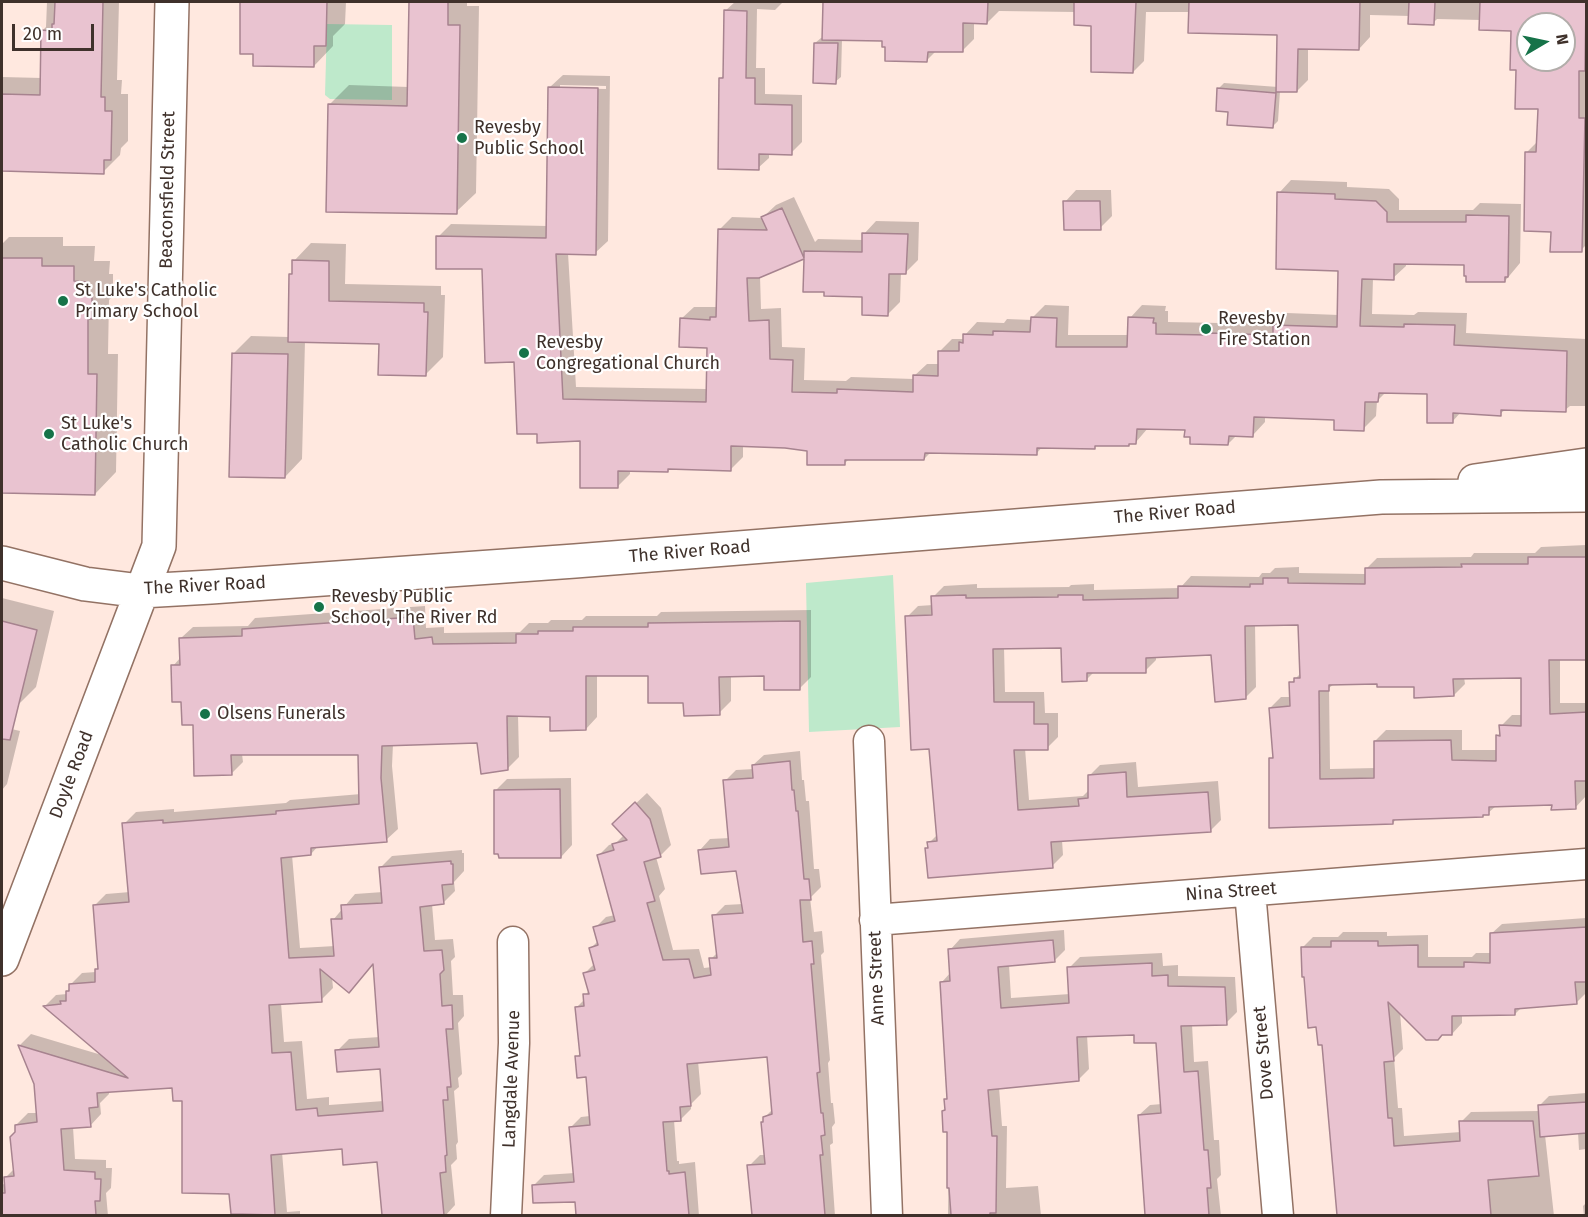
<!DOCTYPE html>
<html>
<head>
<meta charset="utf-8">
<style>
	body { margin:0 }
	#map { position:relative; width:1588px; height:1217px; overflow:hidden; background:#ffe8df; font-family:"Fira Sans",sans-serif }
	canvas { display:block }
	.frame { position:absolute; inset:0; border:3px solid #3f312b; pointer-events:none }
	.north { position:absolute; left:1516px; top:12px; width:60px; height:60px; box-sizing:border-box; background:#fff; border:2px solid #b2adaa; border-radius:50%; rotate:81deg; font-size:16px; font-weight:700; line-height:24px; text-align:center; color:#3f312b }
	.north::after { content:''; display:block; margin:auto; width:21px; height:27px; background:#167349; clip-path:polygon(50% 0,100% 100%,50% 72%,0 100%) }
	.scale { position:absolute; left:12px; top:24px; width:82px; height:27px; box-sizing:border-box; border:3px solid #3f312b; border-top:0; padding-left:8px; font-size:18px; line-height:21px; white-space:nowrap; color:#3f312b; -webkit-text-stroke:4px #fff; paint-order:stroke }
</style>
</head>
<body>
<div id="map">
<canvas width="1588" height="1217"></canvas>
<div class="frame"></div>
<div class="north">N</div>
<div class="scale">20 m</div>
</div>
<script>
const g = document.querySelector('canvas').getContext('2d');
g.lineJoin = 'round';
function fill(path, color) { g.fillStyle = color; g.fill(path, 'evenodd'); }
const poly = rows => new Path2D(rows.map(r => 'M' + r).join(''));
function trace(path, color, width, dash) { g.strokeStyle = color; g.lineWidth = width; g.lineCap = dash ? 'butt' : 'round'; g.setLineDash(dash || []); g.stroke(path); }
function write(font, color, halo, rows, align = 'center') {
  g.font = font + ' "Fira Sans",sans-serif'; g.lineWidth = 4.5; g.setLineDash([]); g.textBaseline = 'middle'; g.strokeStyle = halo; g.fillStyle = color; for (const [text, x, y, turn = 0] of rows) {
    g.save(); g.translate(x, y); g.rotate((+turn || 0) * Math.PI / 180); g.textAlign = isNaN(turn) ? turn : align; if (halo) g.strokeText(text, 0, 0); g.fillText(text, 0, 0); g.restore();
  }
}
const green = poly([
	[327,24,392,25,392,100,330,99,325,95],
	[893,575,900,727,809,732,806,583]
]);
const shadow = poly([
	[47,2,119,2,117,80,122,80,121,94,128,94,128,141,121,148,120,155,103,172,2,170,2,77,42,78,42,31,46,27],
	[242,2,346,2,345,24,333,36,333,46,314,66,255,52,241,52],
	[393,2,467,2,467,6,479,6,476,193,456,212,329,105,349,85,409,87,410,3,393,3],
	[735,2,783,2,775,10,757,9,756,68,765,68,765,94,802,95,802,142,791,153,769,153,769,158,758,168,721,78,724,75,725,11],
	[825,2,1586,2,1586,245,1581,250,1552,230,1527,152,1538,141,1539,108,1518,69,1512,29,1481,20,1437,19,1433,23,1410,16,1370,15,1370,37,1359,49,1308,48,1308,80,1297,91,1280,91,1278,121,1273,126,1229,110,1218,89,1224,83,1278,87,1279,33,1190,12,1146,12,1144,61,1133,72,1092,24,1075,12,999,11,987,23,974,22,974,39,962,51,937,50,927,60,887,46,884,40,842,39,841,77,835,82,815,43,821,38,824,38],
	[1528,24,1564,24,1564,60,1528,60],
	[563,75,610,76,608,241,595,253,568,253,576,387,707,389,709,346,681,319,694,307,717,307,719,230,732,217,762,218,776,205,794,197,815,242,818,239,864,240,864,234,876,221,919,222,918,260,906,272,901,272,900,302,888,314,863,295,825,290,805,256,760,276,761,309,781,308,782,347,805,348,804,380,846,381,851,377,914,379,914,376,927,364,940,364,940,351,952,339,965,339,965,335,977,322,1004,323,1007,319,1032,320,1032,318,1045,305,1069,306,1068,335,1129,335,1130,318,1142,305,1166,306,1165,311,1168,311,1168,322,1220,323,1222,321,1277,323,1287,313,1339,315,1339,270,1279,193,1291,180,1347,182,1347,187,1389,189,1399,199,1399,210,1473,210,1480,203,1521,204,1520,263,1505,281,1466,263,1406,263,1406,266,1393,278,1373,278,1372,314,1414,315,1418,312,1467,313,1466,333,1586,339,1586,406,1570,406,1565,410,1506,409,1500,414,1461,412,1452,422,1429,392,1387,391,1377,401,1376,416,1363,429,1336,418,1265,416,1265,422,1253,435,1237,435,1228,444,1192,436,1186,429,1148,428,1136,442,1098,444,1094,447,1043,446,1037,453,931,452,924,459,850,458,844,464,809,449,743,445,743,457,730,470,671,468,668,471,630,470,630,474,617,487,582,440,538,432,484,268,438,237,451,224,548,226,550,87],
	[560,85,606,86,606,89,560,88],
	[1076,190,1111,190,1112,216,1100,228,1065,202],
	[9,237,63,237,63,246,95,246,94,261,110,261,109,274,113,274,113,296,109,300,108,354,118,354,116,472,95,494,2,492,2,244],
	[311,243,346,244,345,284,441,286,441,295,445,295,443,357,426,374,380,343,305,341,302,459,285,477,233,354,251,336,289,337,291,274,294,272,294,261],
	[1586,545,1586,658,1560,658,1560,703,1586,703,1586,796,1575,808,1553,803,1496,806,1488,813,1397,818,1393,823,1271,759,1274,755,1270,708,1281,697,1291,697,1291,683,1301,673,1299,623,1255,624,1256,687,1245,698,1213,654,1156,656,1156,660,1145,671,1094,672,1087,679,1063,647,1004,647,1005,692,1044,692,1045,713,1058,713,1058,737,1047,748,1025,748,1029,800,1083,796,1090,789,1089,776,1100,765,1136,762,1138,787,1218,781,1221,820,1210,831,1062,840,1063,855,1052,866,927,848,929,843,938,834,931,748,907,617,918,606,933,605,933,597,944,586,977,584,977,588,1069,587,1071,585,1094,584,1094,590,1180,588,1191,576,1259,577,1262,573,1270,573,1275,568,1299,567,1299,573,1366,574,1366,569,1377,558,1471,557,1474,553,1535,553,1541,547],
	[1464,677,1523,677,1523,715,1512,715,1501,726,1501,732,1497,736,1498,750,1462,750,1462,730,1386,730,1375,741,1376,768,1330,769,1329,688,1334,684,1379,683,1415,686,1454,695,1465,684],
	[2,598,54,611,36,687,17,706,3,727,20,731,7,784,2,790],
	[425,606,426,628,444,627,444,633,520,632,529,623,548,623,551,620,582,620,586,616,657,616,661,612,811,610,811,677,799,689,765,675,731,675,731,701,719,713,685,701,649,675,597,675,597,717,586,729,552,715,518,715,519,757,507,769,478,741,393,744,392,766,398,829,386,840,319,845,311,854,292,855,300,948,335,946,333,920,355,894,383,892,381,867,392,856,462,850,462,853,464,853,464,871,454,882,455,891,443,903,432,904,435,940,453,939,455,957,451,961,453,995,463,995,464,1016,458,1023,462,1074,458,1078,459,1087,454,1091,458,1142,456,1145,457,1159,451,1165,455,1205,445,1216,384,1216,378,1161,343,1147,282,1152,287,1212,300,1211,300,1216,235,1216,231,1193,183,1099,173,1086,109,1091,109,1094,100,1103,101,1114,90,1126,73,1127,75,1159,106,1160,106,1168,112,1168,111,1188,106,1193,108,1216,2,1216,2,1185,6,1183,6,1177,15,1168,16,1125,28,1113,38,1113,35,1083,20,1045,31,1034,105,1056,45,1006,56,995,67,994,70,985,82,973,96,972,99,967,94,906,106,894,130,892,124,824,136,812,174,809,174,812,286,803,290,800,361,794,360,754,242,754,243,762,231,774,194,724,183,701,173,666,181,657,181,638,193,627,248,626,255,618],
	[375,963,380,1037,349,1039,337,1051,381,1068,384,1101,329,1105,329,1097,307,1099,302,1041,284,1042,281,1003,321,1000,333,988,332,977,349,991],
	[800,751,802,780,804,780,806,801,809,801,814,869,819,869,821,887,810,898,814,932,822,931,824,952,821,955,830,1060,828,1063,831,1103,833,1103,835,1123,832,1127,833,1143,830,1145,835,1216,753,1216,749,1166,760,1155,765,1155,765,1117,773,1109,768,1055,698,1061,701,1094,691,1104,691,1109,681,1119,674,1120,677,1161,679,1161,679,1164,695,1162,699,1216,577,1216,576,1201,533,1186,544,1175,575,1173,570,1128,581,1117,590,1116,588,1076,577,1057,581,1052,577,1007,585,999,585,995,590,990,585,973,595,963,591,948,598,941,595,928,606,917,615,915,599,855,609,845,616,843,624,835,614,824,647,793,661,808,671,845,660,856,656,857,665,889,659,896,673,950,699,949,704,968,712,967,711,959,718,952,714,916,725,905,743,904,737,869,700,850,710,839,730,838,725,781,736,770,754,769,753,765,764,755],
	[571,778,572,845,561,857,495,791,507,779],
	[1586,918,1586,993,1576,1003,1522,1007,1515,1014,1462,1015,1462,1023,1452,1034,1400,1012,1403,1049,1394,1058,1398,1108,1402,1108,1404,1136,1461,1132,1461,1122,1471,1112,1540,1111,1539,1106,1549,1096,1586,1093,1586,1149,1579,1150,1578,1132,1545,1135,1554,1216,1339,1216,1324,1043,1303,947,1313,937,1338,937,1343,932,1387,932,1387,936,1428,935,1428,957,1472,957,1476,953,1491,953,1491,934,1502,924],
	[1064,930,1065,950,1054,961,1009,965,1011,998,1070,994,1069,968,1080,957,1162,953,1163,966,1178,965,1178,976,1235,977,1237,1012,1226,1023,1192,1024,1194,1062,1208,1061,1214,1140,1219,1140,1221,1175,1217,1179,1221,1216,1147,1216,1139,1115,1150,1105,1162,1104,1157,1041,1135,1034,1087,1035,1089,1069,1079,1079,999,1087,1002,1126,1007,1126,1006,1188,1038,1186,1041,1216,948,1216,949,1130,943,1111,946,1108,946,1100,948,1097,942,982,951,972,950,950,960,939],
	[1586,1203,1586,1216,1584,1216,1583,1206]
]);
const building = poly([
	[55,2,103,2,101,97,105,97,105,111,112,111,111,160,104,160,104,174,2,171,2,94,40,95,41,30,52,31,52,24,54,24,55,2],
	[240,2,327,2,326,46,314,46,314,67,253,66,253,54,240,54,240,2],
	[409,2,448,2,448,25,460,25,457,214,326,212,328,104,407,106,409,2],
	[823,2,988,2,987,24,963,23,963,52,928,52,927,62,885,61,885,47,882,47,882,41,822,40,823,2],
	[1074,2,1136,2,1133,73,1091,72,1091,26,1074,25,1074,2],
	[1189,2,1360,2,1359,50,1298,49,1297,92,1276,92,1277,35,1188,33,1189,2],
	[1409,2,1435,2,1434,25,1408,24,1409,2],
	[1480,2,1586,2,1585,71,1579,71,1579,118,1585,118,1582,252,1550,252,1551,232,1524,231,1525,152,1536,152,1538,109,1515,109,1516,70,1510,70,1511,31,1479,30,1480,2],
	[1528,24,1564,24,1564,60,1528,60,1528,24],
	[724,10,747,11,746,78,755,78,755,104,792,105,792,155,759,154,759,170,718,169,719,78,723,78,724,10],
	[814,43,838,43,836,84,813,83,814,43],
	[548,87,598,88,596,255,556,254,563,399,706,402,707,348,679,347,680,318,710,320,710,317,716,317,718,229,767,230,761,217,782,208,804,258,804,251,862,252,862,233,908,234,906,274,889,274,888,316,862,315,862,297,824,296,824,292,803,292,804,259,759,278,747,278,749,321,769,320,770,359,793,360,792,392,837,393,837,389,913,392,913,375,938,376,938,351,959,351,959,342,963,343,963,334,993,335,993,331,1030,332,1031,317,1057,318,1056,347,1127,347,1128,317,1154,318,1153,323,1156,323,1156,334,1208,335,1208,333,1273,335,1273,325,1337,327,1338,271,1276,269,1277,192,1335,194,1335,199,1376,201,1387,212,1387,222,1466,222,1466,215,1509,216,1508,277,1505,277,1505,282,1466,282,1466,276,1464,276,1464,265,1394,264,1394,280,1362,279,1360,326,1404,327,1404,324,1455,325,1454,345,1567,351,1566,412,1501,410,1501,416,1453,413,1453,423,1427,423,1427,394,1379,393,1378,402,1365,402,1364,431,1334,430,1334,420,1254,417,1253,437,1229,436,1228,445,1190,444,1190,437,1184,437,1185,430,1137,429,1136,444,1129,444,1129,446,1095,446,1095,449,1037,448,1037,455,925,453,924,460,845,460,845,465,807,465,807,451,785,448,731,446,731,471,668,469,668,472,618,471,618,488,580,488,580,441,537,443,537,434,517,434,514,362,485,363,482,269,436,269,436,236,546,238,548,87],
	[1217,88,1276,93,1273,128,1227,125,1228,112,1216,111,1217,88],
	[1063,201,1100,201,1101,230,1064,230,1063,201],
	[2,258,42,258,42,266,74,266,74,281,89,282,89,294,92,294,92,319,88,319,88,374,97,374,95,495,2,493,2,258],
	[292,260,329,261,329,301,424,303,424,312,428,312,426,376,378,375,379,344,288,342,289,274,292,274,292,260],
	[232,353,288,354,285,478,229,477,232,353],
	[1528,557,1587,557,1587,660,1549,660,1550,714,1587,712,1587,781,1575,781,1576,809,1551,810,1552,805,1489,807,1489,815,1483,815,1483,817,1393,820,1393,824,1269,828,1269,758,1273,758,1269,708,1290,706,1289,682,1294,682,1294,678,1300,678,1298,625,1245,626,1246,699,1215,702,1211,655,1146,658,1146,673,1087,673,1087,681,1062,682,1061,648,993,649,994,702,1034,702,1034,724,1048,724,1048,750,1014,750,1018,810,1079,806,1078,799,1088,798,1088,775,1126,772,1127,797,1208,792,1211,832,1051,842,1053,868,928,878,925,848,928,848,927,842,937,841,929,749,911,750,905,616,932,615,931,596,966,595,966,598,1058,597,1058,595,1083,595,1083,600,1178,598,1178,586,1250,587,1250,584,1263,584,1263,578,1288,578,1288,583,1365,584,1365,568,1462,567,1461,564,1528,564,1528,557],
	[1521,678,1521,726,1499,725,1500,736,1496,735,1496,761,1452,760,1451,740,1374,741,1374,778,1320,779,1319,691,1329,691,1329,685,1377,684,1377,687,1414,687,1414,698,1454,696,1453,679,1521,678],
	[413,617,415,639,432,637,433,644,516,643,516,634,538,634,538,631,573,631,573,627,648,627,648,623,800,621,800,690,764,690,764,676,719,677,720,715,684,716,683,703,648,703,648,676,586,676,586,730,550,731,550,717,507,716,508,770,481,774,477,743,382,746,381,778,387,842,311,848,311,855,281,858,289,958,334,956,331,919,342,919,341,905,382,903,379,867,451,861,451,864,453,864,453,884,442,885,444,904,420,907,424,951,442,950,444,970,440,974,442,1006,452,1005,453,1029,446,1029,451,1087,447,1087,448,1100,443,1100,447,1155,445,1156,446,1172,440,1173,444,1215,382,1215,377,1162,343,1165,342,1149,271,1155,275,1215,231,1214,229,1194,182,1193,182,1101,173,1101,172,1088,97,1093,98,1107,89,1108,91,1127,61,1129,64,1170,95,1172,95,1179,101,1179,100,1201,95,1201,96,1215,2,1215,2,1193,5,1193,4,1177,14,1176,10,1137,15,1132,15,1125,37,1122,34,1084,18,1045,128,1078,43,1006,61,1004,60,1001,66,1001,66,991,69,991,69,984,95,982,95,969,98,969,93,905,129,902,122,823,163,820,163,823,276,814,276,811,359,804,358,755,231,755,232,775,194,776,193,725,182,725,181,702,172,702,171,665,180,665,179,638,242,636,242,629,413,617],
	[373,964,379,1047,335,1050,337,1072,380,1069,383,1111,318,1116,317,1108,296,1110,291,1052,272,1053,269,1005,322,1002,320,969,349,993,373,964],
	[2,621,37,630,10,740,2,739,2,621],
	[790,761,792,790,794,790,796,811,798,811,804,879,809,879,811,900,800,900,803,942,812,941,814,964,811,964,820,1072,817,1073,821,1113,823,1113,825,1135,821,1136,823,1155,820,1155,825,1215,752,1215,747,1165,765,1164,761,1122,763,1122,763,1117,772,1114,767,1057,687,1064,691,1106,680,1107,681,1121,663,1122,667,1171,669,1171,669,1174,685,1172,689,1215,576,1215,575,1202,533,1203,532,1185,574,1182,569,1127,590,1125,586,1077,577,1078,575,1056,580,1056,575,1007,584,1006,583,994,589,994,583,973,595,970,589,948,598,945,593,927,615,921,597,855,614,850,612,844,627,840,612,824,635,802,650,819,661,857,644,862,655,901,647,903,663,960,689,959,694,978,711,975,709,958,717,958,712,915,743,913,736,871,701,874,698,850,729,847,723,780,753,778,752,765,790,761],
	[560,789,561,858,499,858,498,854,494,854,494,790,560,789],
	[1587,927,1587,982,1575,982,1577,1004,1515,1009,1515,1015,1452,1016,1452,1035,1442,1035,1438,1040,1426,1040,1388,1002,1394,1061,1384,1062,1388,1118,1392,1118,1394,1146,1460,1141,1459,1121,1533,1121,1539,1176,1488,1180,1491,1215,1337,1215,1322,1045,1318,1045,1316,1027,1308,1028,1304,977,1302,977,1301,947,1331,947,1331,941,1378,941,1378,946,1418,945,1418,967,1464,967,1464,962,1490,963,1490,933,1587,927],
	[1053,940,1055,962,998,967,1001,1008,1069,1003,1067,967,1152,963,1152,976,1168,975,1168,986,1225,987,1227,1025,1181,1026,1184,1072,1198,1071,1204,1150,1208,1150,1211,1188,1207,1188,1209,1215,1145,1215,1138,1115,1161,1113,1156,1043,1134,1043,1134,1035,1077,1037,1079,1081,988,1090,992,1136,997,1136,996,1213,990,1213,990,1215,951,1215,949,1188,947,1188,947,1132,943,1132,942,1111,945,1110,944,1099,947,1099,940,982,950,981,948,949,1053,940],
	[1587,1102,1587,1133,1540,1137,1538,1105,1587,1102]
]);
const street = poly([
	[869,741,887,1216],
	[1250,891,1278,1216],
	[875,920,1586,864],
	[506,1216,514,1043,513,942]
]);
const secondary = poly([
	[1475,481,1586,465],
	[2,563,85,584,141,591,211,587,575,561,1381,497,1586,495],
	[2,959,159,546,172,2]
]);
const markers = [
	[462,138,6,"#167349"],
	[63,301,6,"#167349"],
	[1206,329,6,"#167349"],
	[524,353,6,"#167349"],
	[49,434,6,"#167349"],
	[319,607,6,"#167349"],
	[205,714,6,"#167349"]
];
const poiNames = [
	["Revesby",474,128],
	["Public School",474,149],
	["St Luke's Catholic",75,291],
	["Primary School",75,312],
	["Revesby",1218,319],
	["Fire Station",1218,340],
	["Revesby",536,343],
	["Congregational Church",536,364],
	["St Luke's",61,424],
	["Catholic Church",61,445],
	["Revesby Public",331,597],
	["School, The River Rd",331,618],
	["Olsens Funerals",217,714]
];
const streetNames = [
	["Beaconsfield Street",168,190,-89],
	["The River Road",1175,513,-5],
	["The River Road",690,552,-5],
	["The River Road",205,586,-3],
	["Doyle Road",72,775,-69],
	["Nina Street",1231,892,-4],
	["Anne Street",877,978,-92],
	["Dove Street",1264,1053,-95],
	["Langdale Avenue",512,1079,-88]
];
fill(green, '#bee9cb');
fill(shadow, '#0003');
fill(building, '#e9c3d0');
trace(building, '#a7838f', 1.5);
trace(street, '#937264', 33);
trace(secondary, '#937264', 36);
trace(street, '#fff', 30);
trace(secondary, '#fff', 33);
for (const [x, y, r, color] of markers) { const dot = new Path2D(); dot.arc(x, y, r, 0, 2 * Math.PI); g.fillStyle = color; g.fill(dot); trace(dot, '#fff', 2); }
write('18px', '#3f312b', '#fff', poiNames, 'left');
write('18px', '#3f312b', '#fff', streetNames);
</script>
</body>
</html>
